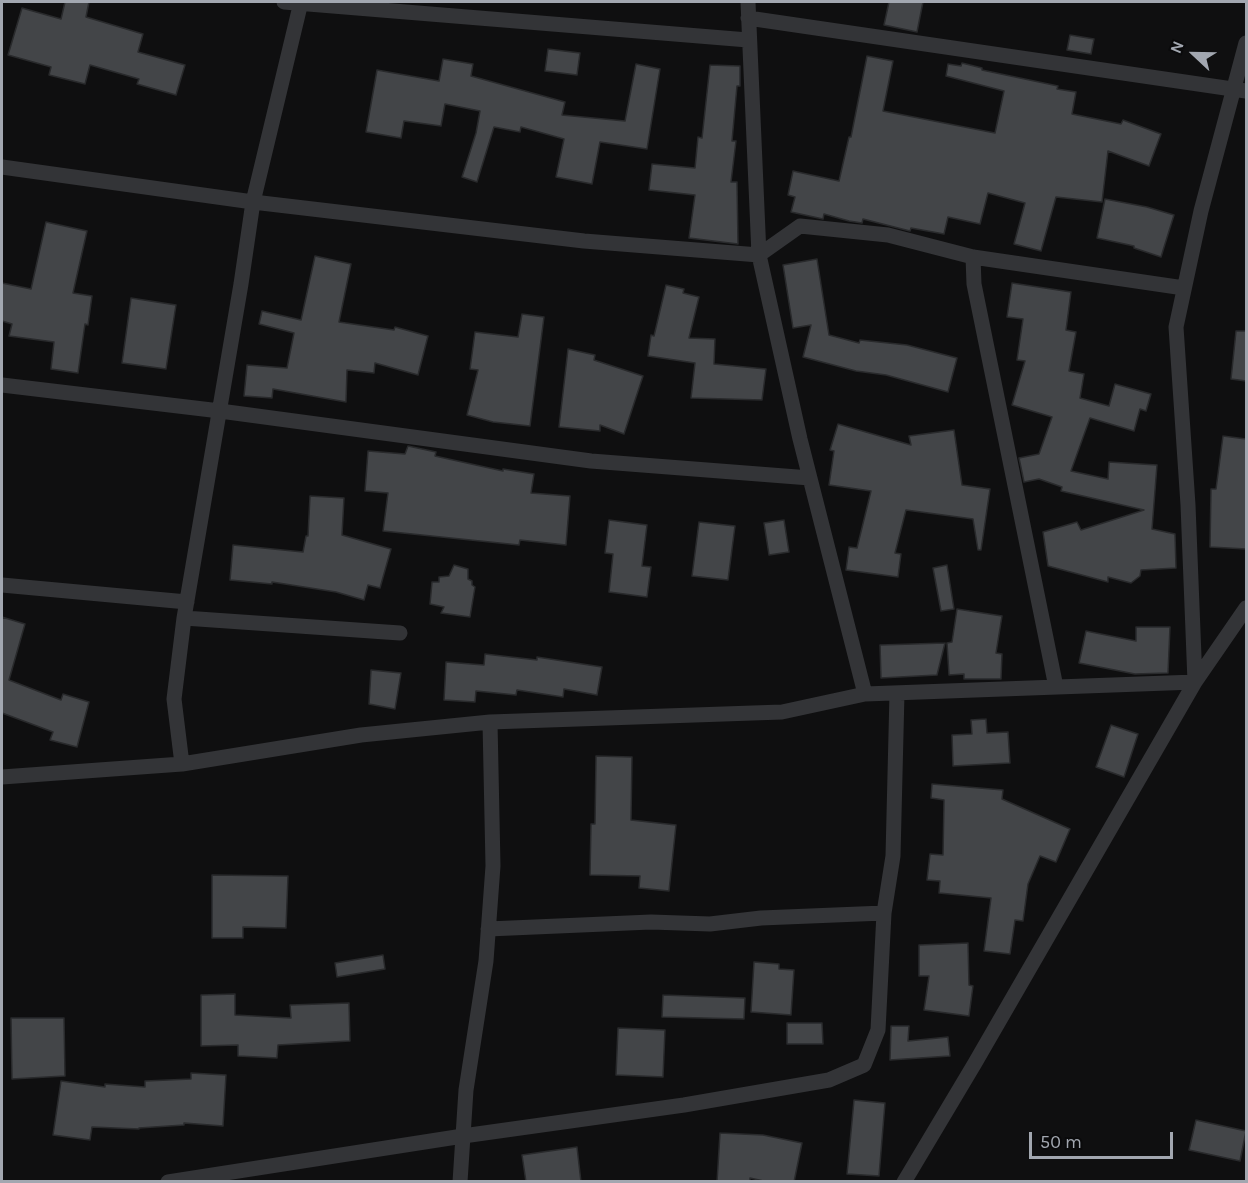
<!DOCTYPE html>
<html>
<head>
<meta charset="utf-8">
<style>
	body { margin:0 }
	#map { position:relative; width:1248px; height:1183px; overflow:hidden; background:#0f0f10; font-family:Karla,sans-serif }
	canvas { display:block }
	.frame { position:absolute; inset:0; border:3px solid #a2a7b0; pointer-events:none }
	.north { position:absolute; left:1164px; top:24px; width:60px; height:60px; -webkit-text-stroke:4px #0a0a0b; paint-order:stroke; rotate:292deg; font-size:16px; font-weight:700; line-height:24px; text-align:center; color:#a2a7b0 }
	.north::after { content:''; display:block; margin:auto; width:21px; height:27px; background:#a2a7b0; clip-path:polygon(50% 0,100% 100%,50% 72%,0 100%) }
	.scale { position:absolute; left:1029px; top:1132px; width:144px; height:27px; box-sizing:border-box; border:3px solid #a2a7b0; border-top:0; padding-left:8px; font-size:18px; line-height:21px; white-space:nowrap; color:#a2a7b0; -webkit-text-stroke:4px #0a0a0b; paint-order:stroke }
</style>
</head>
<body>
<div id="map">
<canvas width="1248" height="1183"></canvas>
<div class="frame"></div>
<div class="north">N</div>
<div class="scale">50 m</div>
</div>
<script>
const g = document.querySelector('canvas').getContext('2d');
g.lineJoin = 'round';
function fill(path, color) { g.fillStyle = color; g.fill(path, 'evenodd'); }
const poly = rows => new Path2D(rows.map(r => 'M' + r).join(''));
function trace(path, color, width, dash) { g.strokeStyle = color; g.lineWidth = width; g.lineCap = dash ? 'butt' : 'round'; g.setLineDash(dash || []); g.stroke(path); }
const building = poly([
	[65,2,89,2,86,17,143,34,138,52,185,65,176,95,137,84,139,79,90,65,85,84,49,75,51,67,8,55,22,8,61,19,65,2],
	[889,2,923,2,917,32,884,25,889,2],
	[1070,35,1094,39,1091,54,1067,50,1070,35],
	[548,49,580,53,577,75,545,71,548,49],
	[867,56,893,61,883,111,995,133,1004,91,946,76,948,64,961,66,962,63,982,68,982,70,1058,86,1057,89,1076,92,1072,114,1121,124,1123,120,1161,134,1149,166,1108,151,1102,202,1056,197,1041,251,1014,244,1025,203,988,193,980,224,948,217,944,234,911,228,910,231,863,219,862,223,849,221,824,214,823,219,791,212,795,197,788,195,793,171,839,181,849,137,851,137,867,56],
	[443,59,473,64,471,76,565,102,562,115,625,121,636,64,660,69,647,149,600,142,592,184,556,177,564,139,521,127,520,132,494,127,477,182,462,177,476,133,480,111,445,104,441,126,404,121,401,138,366,132,377,70,439,81,443,59],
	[710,65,740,66,740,86,737,86,732,141,736,141,731,182,737,182,738,244,689,238,695,195,649,190,652,164,695,168,698,137,702,138,710,65],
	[1105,199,1147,207,1174,215,1161,257,1134,248,1134,246,1097,238,1105,199],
	[46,222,87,231,73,293,92,296,88,325,85,324,78,373,51,369,54,342,9,336,12,324,2,321,2,283,31,289,46,222],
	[315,256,351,264,339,322,394,330,395,327,428,336,418,375,375,363,374,373,347,370,346,402,273,389,272,398,244,396,247,365,287,368,294,333,259,324,262,311,301,320,315,256],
	[817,259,829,335,859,343,860,340,907,345,957,358,948,392,886,375,856,371,803,357,811,325,793,328,783,265,817,259],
	[1012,283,1071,292,1066,330,1076,332,1069,371,1084,374,1080,398,1109,406,1115,384,1151,394,1146,411,1140,409,1134,431,1090,418,1071,471,1108,479,1109,462,1157,465,1152,529,1175,534,1176,568,1141,570,1140,576,1131,583,1108,577,1108,582,1048,566,1043,532,1077,522,1081,530,1144,510,1061,491,1062,487,1039,479,1024,482,1019,458,1039,454,1052,417,1012,405,1025,361,1017,360,1023,319,1007,317,1012,283],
	[666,285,684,289,683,293,699,297,689,338,715,339,714,364,766,369,762,400,691,398,695,363,648,356,651,335,654,336,666,285],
	[131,298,176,305,166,369,122,363,131,298],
	[522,314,544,317,530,426,493,422,467,415,478,370,470,369,475,332,518,337,522,314],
	[1236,331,1246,331,1246,381,1231,379,1236,331],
	[568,349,595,355,594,360,643,376,624,434,600,425,600,431,559,427,568,349],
	[838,424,911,445,909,436,954,430,962,485,990,489,981,550,978,550,973,519,906,510,895,553,901,554,898,577,846,570,849,547,857,548,871,491,829,485,834,451,830,450,838,424],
	[1223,436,1246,439,1246,549,1210,547,1211,489,1216,489,1223,436],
	[408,446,436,452,435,456,503,471,503,469,534,474,531,493,570,496,566,545,520,540,519,545,383,531,388,493,365,491,368,451,405,454,408,446],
	[310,496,344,498,342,535,391,549,380,588,368,585,364,600,336,592,272,582,272,584,230,580,233,545,303,552,306,536,308,536,310,496],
	[609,520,647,525,642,566,651,567,647,597,609,592,613,554,605,553,609,520],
	[784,520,789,552,769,555,764,523,784,520],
	[699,522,735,526,728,580,692,576,699,522],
	[454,565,468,569,468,579,472,581,472,585,475,587,470,617,441,613,444,607,430,604,432,582,439,582,439,577,449,576,454,565],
	[947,565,954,609,941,611,933,568,947,565],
	[957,609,1002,616,996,653,1002,654,1001,679,964,679,964,674,949,675,947,643,952,642,957,609],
	[2,617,25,624,9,680,61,700,63,694,89,702,77,747,50,740,53,732,2,713,2,617],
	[1136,627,1170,627,1168,673,1135,674,1079,663,1086,631,1136,641,1136,627],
	[945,643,937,675,881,678,880,645,945,643],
	[485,654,537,660,537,657,602,667,597,695,564,689,563,697,517,690,516,695,476,691,475,702,444,700,446,662,484,665,485,654],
	[371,670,401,673,395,709,369,704,371,670],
	[986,719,987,733,1008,732,1010,763,953,766,952,735,972,734,971,720,986,719],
	[1111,725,1138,734,1124,777,1096,767,1111,725],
	[596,756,632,757,631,820,676,825,669,891,639,888,640,876,590,875,591,824,595,824,596,756],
	[932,784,1003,790,1002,799,1070,829,1056,862,1040,856,1028,884,1023,921,1015,920,1010,954,984,951,991,898,939,893,940,881,927,880,930,854,943,855,944,800,931,798,932,784],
	[212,875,288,876,286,928,243,927,243,938,212,938,212,875],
	[968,943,969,985,973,986,969,1016,924,1010,929,976,919,976,919,945,968,943],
	[383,955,385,969,337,977,335,963,383,955],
	[754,962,779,964,779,969,794,970,791,1015,751,1012,754,962],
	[235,994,235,1015,291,1018,290,1005,349,1003,350,1041,278,1045,277,1058,238,1056,238,1045,201,1046,201,995,235,994],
	[663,995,745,998,744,1019,662,1017,663,995],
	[11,1018,64,1018,65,1076,12,1079,11,1018],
	[787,1023,822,1023,823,1044,787,1044,787,1023],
	[891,1026,909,1026,908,1041,948,1037,950,1056,890,1060,891,1026],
	[618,1028,665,1030,663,1077,616,1075,618,1028],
	[191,1073,226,1075,223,1126,184,1123,184,1125,139,1128,139,1129,92,1127,90,1140,53,1135,61,1081,105,1087,105,1084,145,1087,145,1081,191,1079,191,1073],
	[854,1100,885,1103,879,1176,847,1174,854,1100],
	[1196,1120,1246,1131,1240,1161,1189,1150,1196,1120],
	[720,1133,763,1135,802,1143,794,1182,768,1182,750,1178,750,1182,717,1182,720,1133],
	[577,1147,581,1182,526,1182,522,1155,577,1147]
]);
const minor = poly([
	[284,2,748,40],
	[748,2,759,255,800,439,865,694],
	[748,18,1246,91],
	[2,167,253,202,584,241,759,255,800,226,888,235,973,257,1184,288],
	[973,257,974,284,1056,687],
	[2,385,220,411,591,461,810,478],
	[2,585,187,602],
	[184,618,400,633],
	[182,764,174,699,184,618,241,284,253,202,301,2],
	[2,777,182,764,361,735,490,722,782,712,865,694,1195,682,1188,505,1176,327,1201,211,1246,43],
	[488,929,651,922,710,924,761,918,884,913],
	[168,1182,463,1136,684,1105,829,1080,864,1065,878,1030,884,913,893,856,897,693],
	[460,1182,466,1090,486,961,493,866,490,722],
	[904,1182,975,1063,1195,682,1246,608]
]);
fill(building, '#434548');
trace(building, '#292a2c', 1.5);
trace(minor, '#333437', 15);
</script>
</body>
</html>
